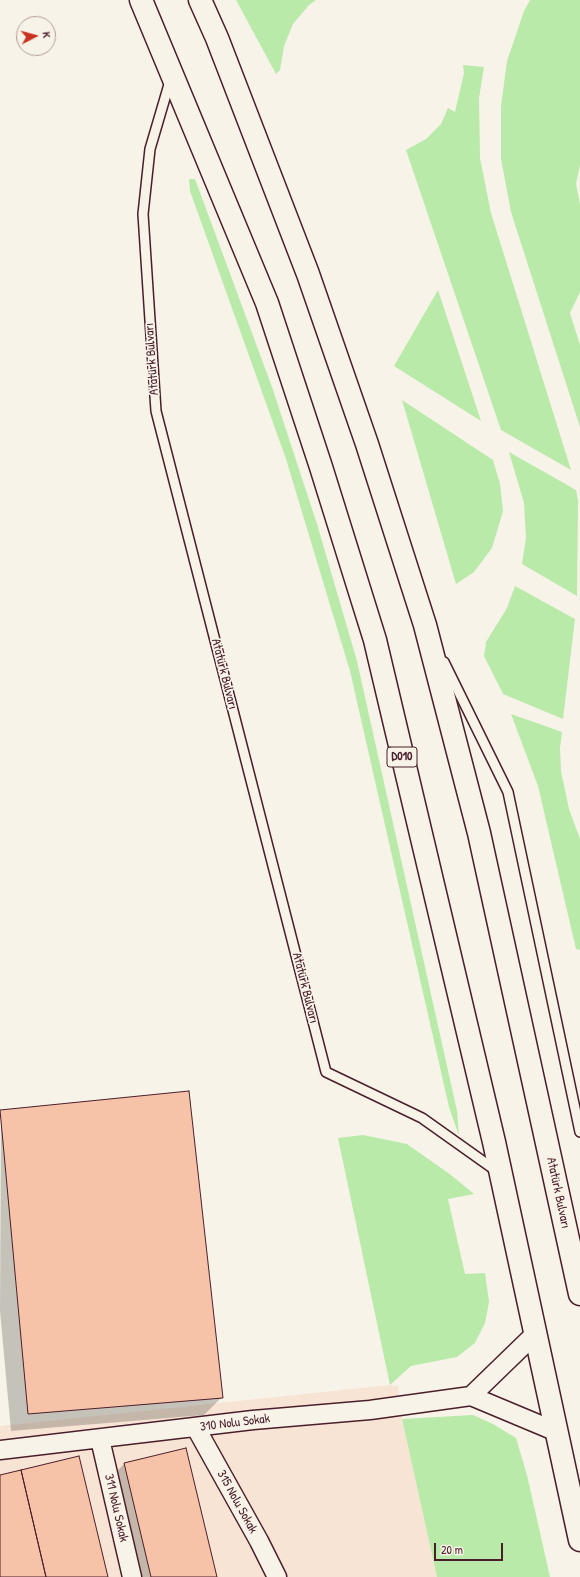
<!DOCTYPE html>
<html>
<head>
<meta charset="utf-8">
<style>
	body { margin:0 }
	#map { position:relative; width:580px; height:1577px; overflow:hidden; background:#f7f3e8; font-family:"Patrick Hand",sans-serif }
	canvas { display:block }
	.north { position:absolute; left:16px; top:16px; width:40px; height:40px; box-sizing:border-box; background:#f7f3e8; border:1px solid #b29e9c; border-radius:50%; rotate:84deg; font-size:11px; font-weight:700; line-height:16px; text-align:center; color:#4a1f2b }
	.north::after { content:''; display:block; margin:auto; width:14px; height:18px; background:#c8321e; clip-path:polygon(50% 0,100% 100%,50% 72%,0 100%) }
	.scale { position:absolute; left:434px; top:1543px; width:69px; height:18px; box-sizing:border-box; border:2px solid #4a1f2b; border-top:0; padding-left:5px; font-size:12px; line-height:14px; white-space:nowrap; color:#4a1f2b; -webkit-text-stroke:3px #f7f3e8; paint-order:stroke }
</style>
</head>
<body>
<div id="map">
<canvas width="580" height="1577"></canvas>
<div class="north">K</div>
<div class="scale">20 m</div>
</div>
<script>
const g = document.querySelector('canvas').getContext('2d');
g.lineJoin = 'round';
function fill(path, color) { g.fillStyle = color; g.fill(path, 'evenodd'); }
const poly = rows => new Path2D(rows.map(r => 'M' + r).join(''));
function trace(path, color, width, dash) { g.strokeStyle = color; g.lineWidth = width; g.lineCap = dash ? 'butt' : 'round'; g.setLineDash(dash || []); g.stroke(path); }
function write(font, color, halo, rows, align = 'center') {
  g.font = font + ' "Patrick Hand",sans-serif'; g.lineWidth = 3.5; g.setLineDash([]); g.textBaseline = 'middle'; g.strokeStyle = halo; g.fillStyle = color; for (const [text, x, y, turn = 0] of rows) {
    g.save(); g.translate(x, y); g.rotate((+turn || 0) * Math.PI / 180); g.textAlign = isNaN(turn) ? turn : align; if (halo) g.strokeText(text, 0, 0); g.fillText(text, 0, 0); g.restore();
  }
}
const built = poly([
	[390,1385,398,1386,402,1419,437,1577,0,1577,0,1426]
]);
const green = poly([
	[236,0,316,0,309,5,293,24,284,46,280,70,276,74],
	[530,0,580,0,580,165,576,184,580,204,580,292,570,313,580,345,580,427,511,212,501,159,501,106,507,61,524,11],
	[463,65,484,67,479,98,480,158,491,213,571,470,501,430,406,150,426,139,441,124,448,108,455,112,464,73],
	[189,179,195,179,272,387,317,524,357,661,457,1111,459,1136,449,1107,350,671,286,459,190,191],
	[438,290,481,421,394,366],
	[402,400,493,460,500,484,503,511,492,548,474,572,456,584],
	[509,452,576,490,578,501,577,596,522,564,526,538,524,503],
	[515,586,575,619,563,719,503,694,484,656,486,642,507,608],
	[511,714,562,732,560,748,561,771,569,809,580,839,580,950,576,949,538,786],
	[363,1135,407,1144,451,1175,474,1194,448,1199,465,1274,485,1273,489,1302,485,1323,475,1343,457,1357,411,1366,390,1385,338,1138],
	[473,1415,493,1424,516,1438,527,1475,550,1577,437,1577,402,1419]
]);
const shadow = poly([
	[1,1111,222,1397,204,1415,11,1431,0,1311],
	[185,1450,215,1577,134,1577,110,1478,124,1464]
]);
const building = poly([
	[189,1091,223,1398,28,1414,0,1110,189,1091],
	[186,1448,217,1577,151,1577,124,1463,186,1448],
	[79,1456,108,1577,46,1577,21,1470,79,1456],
	[21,1470,46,1577,0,1577,0,1475,21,1470]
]);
const lane = poly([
	[170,81,150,149,143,214,156,411,326,1072,422,1118,498,1172],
	[444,662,508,792,580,1132]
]);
const street = poly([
	[471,1396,536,1333],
	[196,1428,259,1541,277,1577],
	[100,1439,132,1577],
	[0,1450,253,1420,370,1410,471,1396,557,1432]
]);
const highway = poly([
	[141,0,267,303,321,467,375,640,494,1142,580,1540],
	[200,0,217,38,308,274,367,444,425,625,479,833,580,1294]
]);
const shields = [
	[402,757,30]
];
const shieldNames = [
	["D010",402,757]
];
const streetNames = [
	["Atatürk Bulvarı",152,359,-94],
	["Atatürk Bulvarı",224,674,76],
	["Atatürk Bulvarı",305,988,76],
	["Atatürk Bulvarı",558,1193,78],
	["310 Nolu Sokak",235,1423,-7],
	["315 Nolu Sokak",237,1502,61],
	["311 Nolu Sokak",116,1508,77]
];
fill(built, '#f7e4d5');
fill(green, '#b9eaaa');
fill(shadow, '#0003');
fill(building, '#f6c2a8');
trace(building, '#4a1f2b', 1);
trace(lane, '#4a1f2b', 12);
trace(street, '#4a1f2b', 21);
trace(highway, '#4a1f2b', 25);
trace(lane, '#f7f3e8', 9);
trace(street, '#f7f3e8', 18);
trace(highway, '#f7f3e8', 22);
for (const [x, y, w] of shields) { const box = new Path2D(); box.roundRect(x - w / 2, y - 10, w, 20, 3); g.fillStyle = '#f7f3e8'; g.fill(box); trace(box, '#4a1f2b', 1); }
write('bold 12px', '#4a1f2b', null, shieldNames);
write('13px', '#4a1f2b', '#f7f3e8', streetNames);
</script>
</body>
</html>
